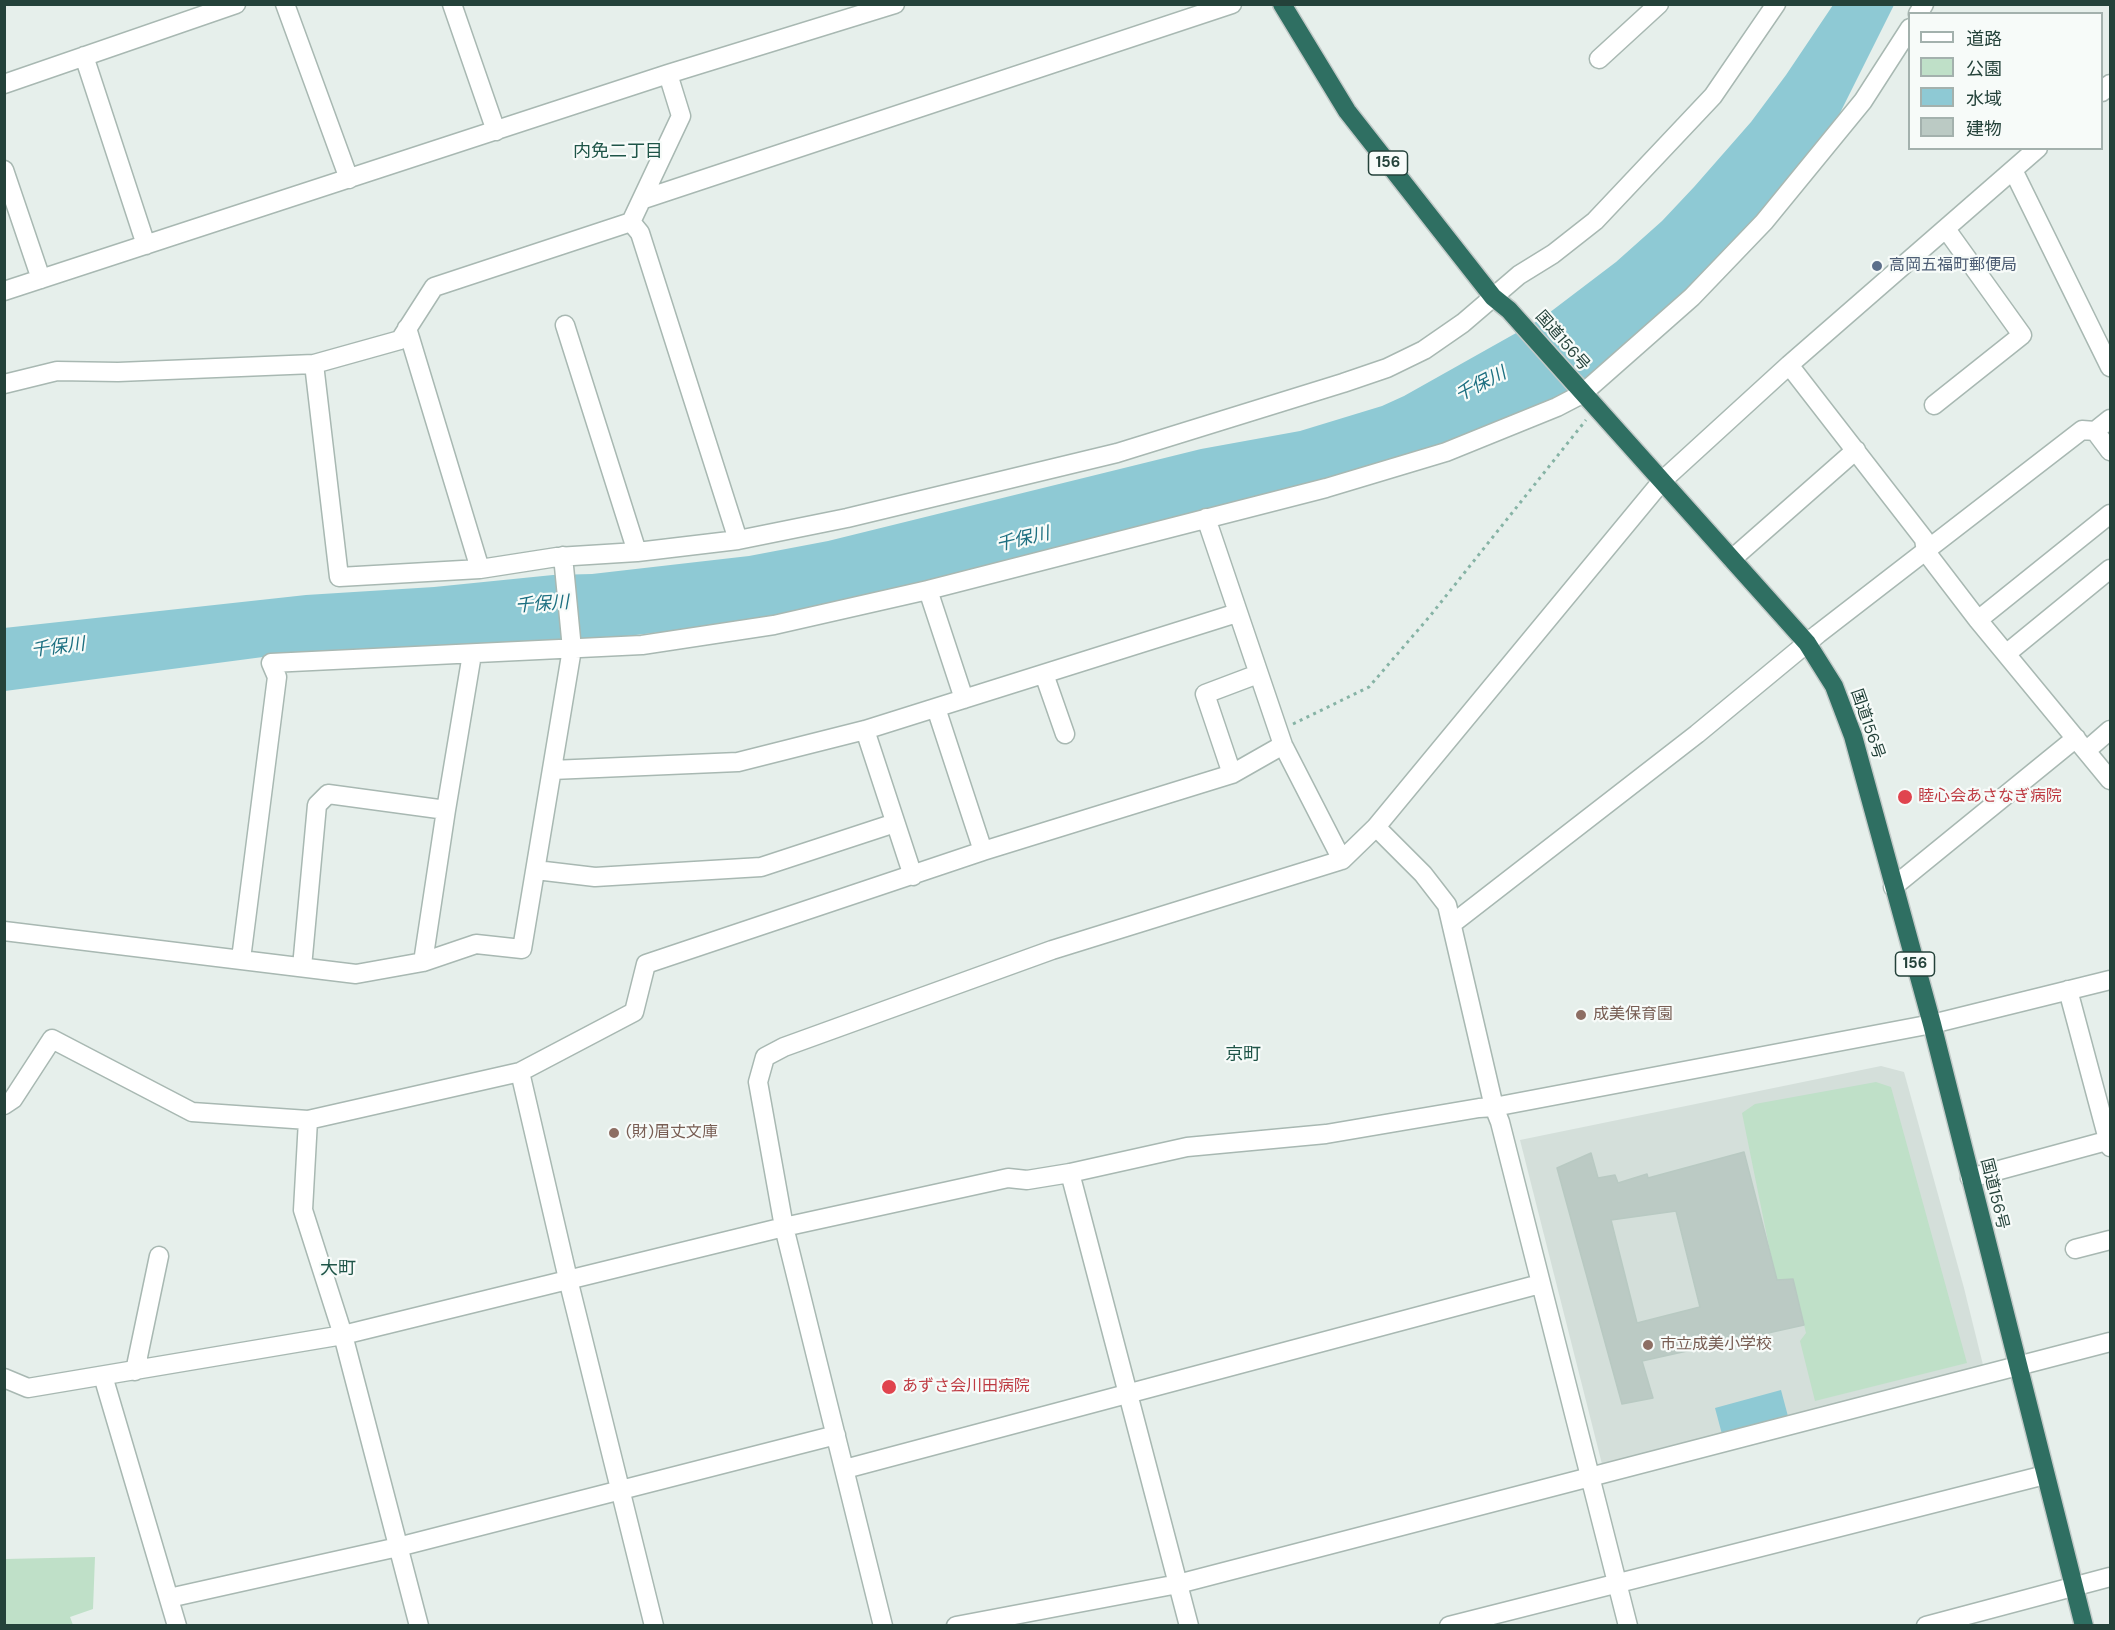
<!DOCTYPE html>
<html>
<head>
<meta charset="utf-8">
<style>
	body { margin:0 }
	#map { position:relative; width:2115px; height:1630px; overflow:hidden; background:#e6efeb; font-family:"DM Sans","Noto Sans JP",sans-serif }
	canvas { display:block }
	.frame { position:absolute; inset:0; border:6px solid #24423a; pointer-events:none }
	.legend { position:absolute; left:1908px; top:12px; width:195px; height:138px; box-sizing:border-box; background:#f7fbf9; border:2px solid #a3b1ad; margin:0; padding:8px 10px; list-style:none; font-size:18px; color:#24423a }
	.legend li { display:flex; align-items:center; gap:12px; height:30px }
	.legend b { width:30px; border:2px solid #a3b1ad }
</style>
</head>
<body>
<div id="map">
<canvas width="2115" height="1630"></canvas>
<div class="frame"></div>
<ul class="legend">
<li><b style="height:8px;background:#fff"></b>道路</li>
<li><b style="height:16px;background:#bfe0c8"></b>公園</li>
<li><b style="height:16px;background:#8ec9d4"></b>水域</li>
<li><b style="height:16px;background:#bbcac4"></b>建物</li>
</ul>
</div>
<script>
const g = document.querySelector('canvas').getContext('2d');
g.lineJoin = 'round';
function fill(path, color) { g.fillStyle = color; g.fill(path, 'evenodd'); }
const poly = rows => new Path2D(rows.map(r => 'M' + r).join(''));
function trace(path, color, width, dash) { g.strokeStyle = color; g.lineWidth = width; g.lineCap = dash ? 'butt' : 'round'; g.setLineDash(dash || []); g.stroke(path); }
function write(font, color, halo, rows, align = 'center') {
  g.font = font + ' "DM Sans","Noto Sans JP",sans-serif'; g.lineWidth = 4.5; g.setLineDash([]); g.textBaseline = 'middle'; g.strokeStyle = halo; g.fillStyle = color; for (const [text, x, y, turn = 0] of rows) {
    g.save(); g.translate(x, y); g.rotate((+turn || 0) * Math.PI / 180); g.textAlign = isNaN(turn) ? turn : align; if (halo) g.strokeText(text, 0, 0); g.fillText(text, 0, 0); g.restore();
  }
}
const built = poly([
	[1881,1066,1904,1072,1964,1288,1985,1373,1604,1472,1520,1140]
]);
const green = poly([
	[1876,1082,1891,1087,1967,1363,1815,1401,1800,1341,1806,1333,1793,1279,1776,1281,1742,1113,1755,1104],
	[95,1557,93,1609,70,1617,73,1625,5,1625,5,1559]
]);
const water = poly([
	[1833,5,1894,5,1832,129,1735,245,1585,388,1440,448,1340,478,814,610,725,625,591,640,263,657,5,691,4,628,306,595,434,587,553,575,592,574,749,556,828,541,1201,449,1300,431,1382,406,1404,396,1541,319,1616,262,1662,221,1694,187,1751,122,1786,75],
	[1781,1390,1789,1420,1723,1438,1715,1408]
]);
const building = poly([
	[1744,1152,1777,1280,1793,1279,1804,1325,1642,1361,1653,1398,1622,1404,1557,1168,1591,1153,1598,1178,1615,1175,1618,1183,1647,1174,1648,1178,1744,1152],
	[1676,1211,1700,1307,1637,1323,1611,1220,1676,1211]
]);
const path = poly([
	[1293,724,1369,687,1430,616,1586,420]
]);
const minor = poly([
	[285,4,349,179],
	[452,4,496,131],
	[1918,14,1924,4],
	[84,56,146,245],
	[1599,59,1659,4],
	[4,84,236,4],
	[2102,92,2110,84],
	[4,170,41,279],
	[2013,170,2110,367],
	[644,199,1232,4],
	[631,222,640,233,738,540,637,552],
	[4,291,668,74,895,4],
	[314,364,339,577,480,569,407,328],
	[1789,365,1924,539,1926,552,1978,620,2110,780],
	[4,384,57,371,118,372,314,364,400,340,434,287,631,222,681,116,668,74],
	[1934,405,2022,335,1946,229],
	[2095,431,2110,451],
	[1206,518,1283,745,1342,860],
	[738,540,847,518,1117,453,1343,383,1387,368,1424,350,1463,323,1519,275,1553,254,1595,221,1713,96,1776,4],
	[1732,559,1856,450],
	[480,569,557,557,637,552,565,325],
	[928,590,1326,488,1446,452,1557,407,1582,394,1692,297,1764,222,1863,101,1910,28],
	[1978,620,2110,514],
	[2006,654,2110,569],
	[1044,674,1065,734],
	[936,708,983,851],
	[865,730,913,876],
	[2087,750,2110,730],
	[552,770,738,762,865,730,1237,613],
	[1232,774,1205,694,1258,674],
	[446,810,472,654],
	[1376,827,1423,874,1447,905,1494,1107,1500,1122,1628,1626],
	[536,870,595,877,761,867,895,823],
	[1893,887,2076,738],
	[1452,924,1697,734,1818,634,2082,430,2095,431,2110,419],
	[4,931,356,974,423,962,476,944,522,949,572,649,563,556],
	[241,959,277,677,271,663,642,645,774,625,928,590,964,699],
	[302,967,317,805,328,794,446,810,423,962],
	[2068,990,2110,1147],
	[520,1072,568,1279,654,1626],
	[4,1105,13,1099,52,1039,192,1112,308,1120,520,1072,634,1012,646,964,983,851,1232,774,1283,745],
	[308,1120,303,1210,343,1335,419,1626],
	[1070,1173,1189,1626],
	[1970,1178,2110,1140],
	[2075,1249,2110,1240],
	[135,1371,159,1256],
	[103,1376,177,1626],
	[4,1378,28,1388,343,1335,784,1227,1008,1178,1027,1180,1070,1173,1187,1147,1326,1134,1479,1108,1494,1107,1932,1024,2110,980],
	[845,1469,1540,1284],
	[169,1598,398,1547,836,1435],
	[883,1626,784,1227,758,1082,765,1057,784,1047,1052,950,1342,860,1376,827,1662,481,1789,365,2038,148],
	[956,1626,1178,1584,2110,1342],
	[1449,1626,2045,1475],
	[1926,1626,2110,1577]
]);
const highway = poly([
	[1282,4,1347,111,1493,297,1509,310,1807,643,1834,686,1853,736,1932,1024,2084,1626]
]);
const markers = [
	[1877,266,6,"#5c6f8a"],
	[1905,797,8,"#e0444e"],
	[1581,1015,6,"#8d6e63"],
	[614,1133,6,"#8d6e63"],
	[1648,1345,6,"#8d6e63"],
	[889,1387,8,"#e0444e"]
];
const shields = [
	[1388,163,39],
	[1915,964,39]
];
const shieldNames = [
	["156",1388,163],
	["156",1915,964]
];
const serviceNames = [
	["高岡五福町郵便局",1889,266]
];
const streetNames = [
	["国道156号",1562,341,49],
	["国道156号",1867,724,71],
	["国道156号",1994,1194,76]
];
const healthNames = [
	["睦心会あさなぎ病院",1918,797],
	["あずさ会川田病院",902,1387]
];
const educationNames = [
	["成美保育園",1593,1015],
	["(財)眉丈文庫",626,1133],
	["市立成美小学校",1660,1345]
];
const neighbourhoodNames = [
	["内免二丁目",618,152],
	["京町",1243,1055],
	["大町",338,1269]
];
const waterNames = [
	["千保川",1481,385,-27],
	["千保川",1023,540,-13],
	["千保川",542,605,-4],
	["千保川",58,648,-7]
];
fill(built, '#d4dfda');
fill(green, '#bfe0c8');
fill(water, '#8ec9d4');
fill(building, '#bbcac4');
trace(building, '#b8c9c2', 1.5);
trace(minor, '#a8b8b2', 21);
trace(highway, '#c2cac8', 21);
trace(path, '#86b3a5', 3, [3, 4.5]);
trace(minor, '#fff', 18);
trace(highway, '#2f6f62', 18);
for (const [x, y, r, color] of markers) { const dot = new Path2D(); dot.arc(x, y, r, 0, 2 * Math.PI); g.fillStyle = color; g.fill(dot); trace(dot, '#f7fbf9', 2); }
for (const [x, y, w] of shields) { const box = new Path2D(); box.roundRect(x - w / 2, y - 12, w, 24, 4.5); g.fillStyle = '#f7fbf9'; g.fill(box); trace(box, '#24423a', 1.5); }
write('bold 15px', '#24423a', null, shieldNames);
write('16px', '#4e5e75', '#f7fbf9', serviceNames, 'left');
write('16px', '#24423a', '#f7fbf9', streetNames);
write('16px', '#be3a42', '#f7fbf9', healthNames, 'left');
write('16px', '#785e54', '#f7fbf9', educationNames, 'left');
write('18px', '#1f5548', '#f7fbf9', neighbourhoodNames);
write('italic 18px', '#1c6f80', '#f7fbf9', waterNames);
</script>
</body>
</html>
